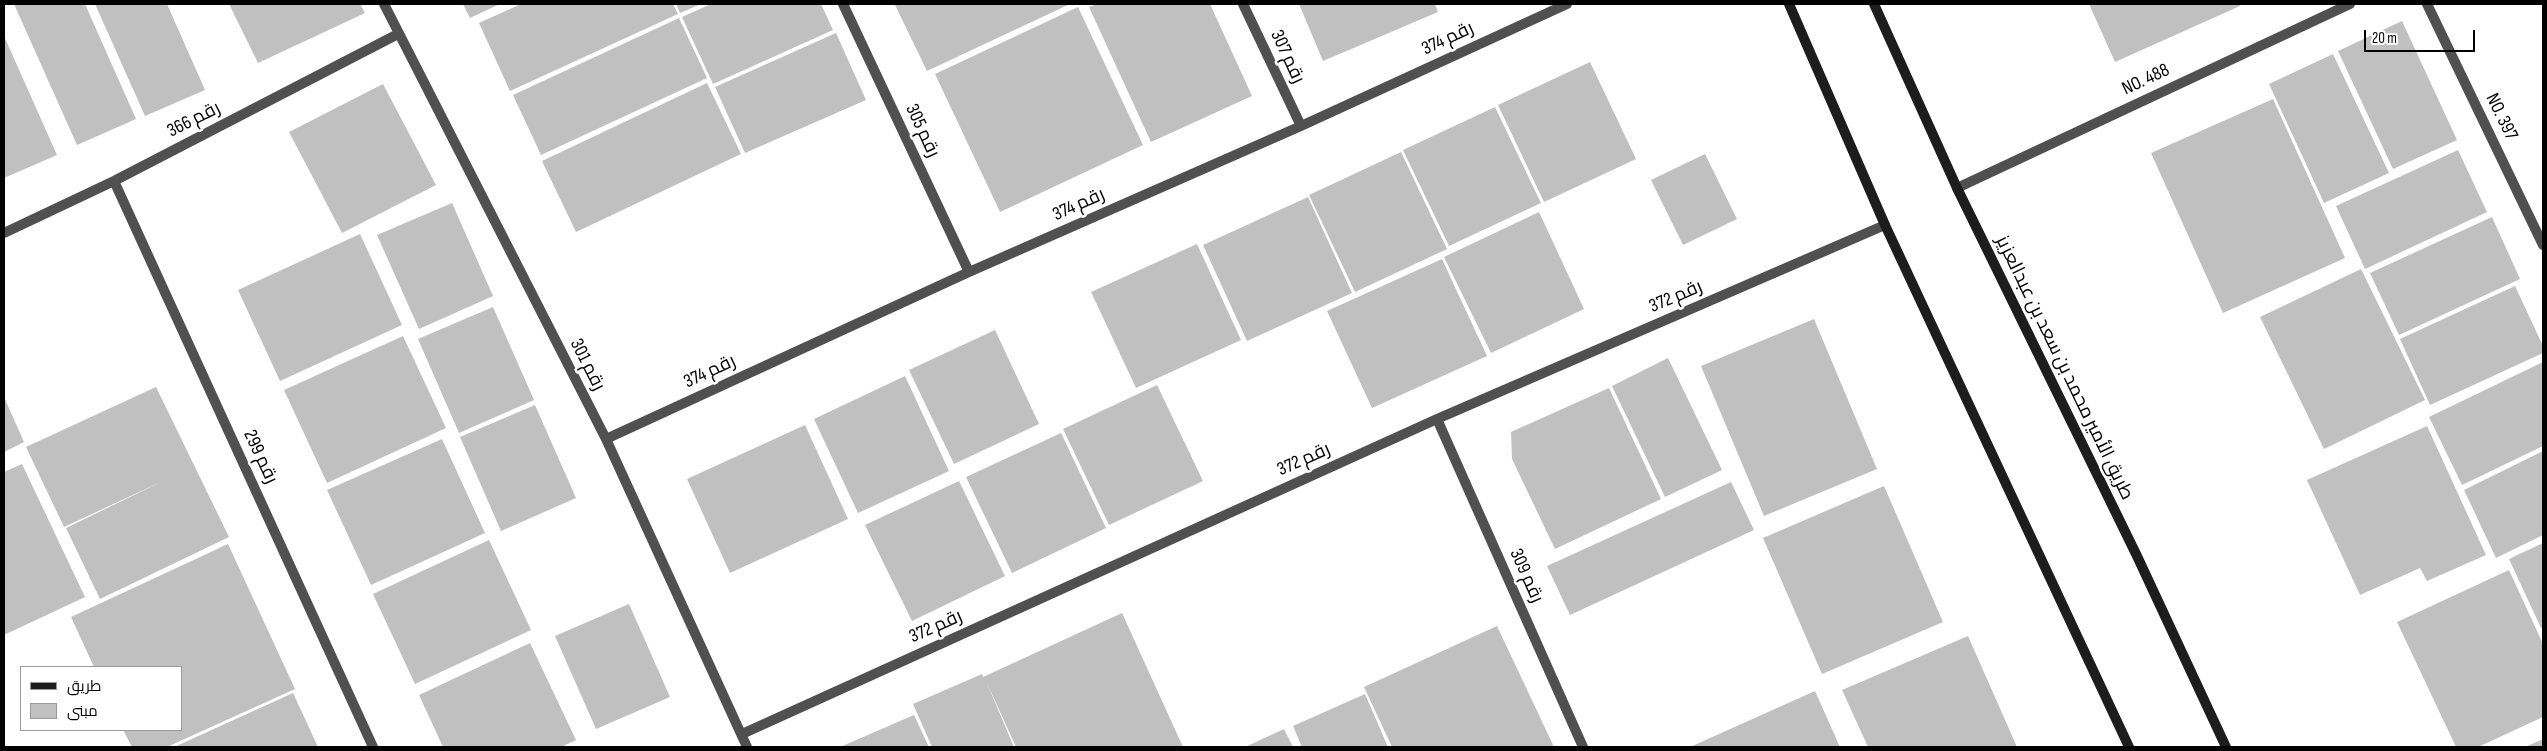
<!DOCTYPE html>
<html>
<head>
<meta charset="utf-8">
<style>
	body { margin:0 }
	#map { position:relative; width:2547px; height:751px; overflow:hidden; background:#fff; font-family:"Sofia Sans Condensed",Cairo,sans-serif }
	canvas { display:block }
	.frame { position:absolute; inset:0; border:5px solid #000; pointer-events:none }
	.legend { position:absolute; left:20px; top:666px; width:162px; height:65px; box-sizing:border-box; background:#fff; border:1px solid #999; margin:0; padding:6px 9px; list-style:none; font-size:15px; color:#000 }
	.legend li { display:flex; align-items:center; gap:10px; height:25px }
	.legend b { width:25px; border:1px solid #999 }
	.scale { position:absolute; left:2364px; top:30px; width:111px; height:22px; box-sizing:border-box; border:2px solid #000; border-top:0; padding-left:6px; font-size:15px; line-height:18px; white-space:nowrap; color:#000; -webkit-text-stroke:4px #fff; paint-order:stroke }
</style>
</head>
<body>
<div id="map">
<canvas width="2547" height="751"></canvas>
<div class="frame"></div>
<ul class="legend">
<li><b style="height:6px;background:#1d1d1d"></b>طريق</li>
<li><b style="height:14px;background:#c0c0c0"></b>مبنى</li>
</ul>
<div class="scale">20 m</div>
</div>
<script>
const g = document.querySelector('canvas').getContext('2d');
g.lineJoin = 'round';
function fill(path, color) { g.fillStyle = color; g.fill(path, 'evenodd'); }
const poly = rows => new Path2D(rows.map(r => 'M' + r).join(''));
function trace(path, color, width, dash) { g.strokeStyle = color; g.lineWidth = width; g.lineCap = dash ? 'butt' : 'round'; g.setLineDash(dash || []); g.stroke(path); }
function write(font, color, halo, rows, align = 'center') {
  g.font = font + ' "Sofia Sans Condensed",Cairo,sans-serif'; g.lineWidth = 5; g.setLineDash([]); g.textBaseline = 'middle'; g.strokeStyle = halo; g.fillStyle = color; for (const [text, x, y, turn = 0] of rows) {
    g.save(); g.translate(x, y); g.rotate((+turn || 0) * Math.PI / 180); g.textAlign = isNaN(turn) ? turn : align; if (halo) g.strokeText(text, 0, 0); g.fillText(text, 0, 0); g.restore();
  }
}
const building = poly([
	[14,4,85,4,136,119,77,145],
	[95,4,167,4,205,90,145,116],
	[229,4,360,4,365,13,258,63],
	[463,4,500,4,470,18],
	[521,4,673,4,678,14,510,91,479,23],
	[676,4,701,4,680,13],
	[711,4,821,4,833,30,713,84,682,17],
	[898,4,1070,4,927,71,895,5],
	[1097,4,1210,4,1252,96,1151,142,1089,7],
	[1299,4,1435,4,1438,12,1323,61],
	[2089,4,2239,4,2240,6,2115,62],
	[1078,7,1143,145,1000,212,935,74],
	[679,18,707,78,541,155,513,95],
	[2402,21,2457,140,2393,169,2338,51],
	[836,33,866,100,745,153,715,87],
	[4,36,57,155,4,178],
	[2333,54,2389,173,2324,203,2269,84],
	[1590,62,1636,159,1544,202,1498,105],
	[707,83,741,154,576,232,542,161],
	[383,84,436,185,342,233,289,132],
	[2273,99,2345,258,2223,313,2151,153],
	[1495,107,1541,203,1449,246,1403,150],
	[2458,150,2487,212,2365,269,2336,206],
	[1401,152,1447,249,1355,292,1309,195],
	[1705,154,1737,219,1683,245,1651,180],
	[1308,197,1352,293,1247,341,1203,245],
	[452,203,493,296,419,329,377,235],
	[1539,212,1584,309,1491,353,1444,257],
	[2492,217,2520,279,2399,335,2370,273],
	[360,234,402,325,280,381,238,290],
	[1197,244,1241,340,1136,388,1091,292],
	[1442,259,1487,356,1372,408,1327,311],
	[2361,269,2425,400,2324,449,2260,317],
	[2515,286,2543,346,2543,353,2430,405,2400,339],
	[493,307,534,400,459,433,418,339],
	[1814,319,1877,469,1764,516,1701,366],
	[995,330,1039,424,954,464,909,370],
	[403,336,446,428,327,483,284,390],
	[1668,358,1722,470,1665,497,1612,386],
	[2543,362,2543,446,2462,485,2429,417],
	[905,376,949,471,858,513,814,419],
	[1157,385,1203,481,1109,525,1063,429],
	[156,387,229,537,100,599,66,528,165,480,64,527,26,447],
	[1609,388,1661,499,1555,549,1512,459,1511,432],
	[4,397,24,442,4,452],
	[535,405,576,498,501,531,460,437],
	[805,425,848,519,730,573,687,479],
	[2427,426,2486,555,2427,581,2420,568,2360,595,2307,480],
	[1061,433,1106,528,1012,573,966,477],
	[442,439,485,533,371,585,327,490],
	[2543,451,2543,535,2496,558,2464,490],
	[22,464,85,597,4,635,4,472],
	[959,481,1005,576,912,621,865,525],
	[1731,482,1754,530,1570,615,1547,566],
	[1884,486,1943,622,1822,674,1763,538],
	[489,540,531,630,415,684,373,594],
	[2543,543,2543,627,2541,628,2509,559],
	[228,544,295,689,167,747,132,747,123,730,181,730,181,667,94,667,71,617],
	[2509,570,2543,644,2543,717,2478,747,2456,747,2397,622],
	[629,604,670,697,596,729,555,636],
	[1122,613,1183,747,1016,747,986,681,1014,747,932,747,913,704,982,674,983,677],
	[1497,626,1554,747,1392,747,1364,687],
	[1968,636,2017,747,1868,747,1842,690],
	[530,643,576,740,561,747,443,747,419,695],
	[1815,691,1840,747,1690,747],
	[293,693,318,747,174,747],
	[1365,694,1388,747,1302,747,1293,726],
	[914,715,929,747,840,747],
	[1284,729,1293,747,1245,747],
	[2543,739,2543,747,2525,747]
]);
const minor = poly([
	[384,4,606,439,747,747],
	[843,4,969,272],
	[1243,4,1301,126],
	[2427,4,2543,245],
	[114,181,373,747],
	[1957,188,2350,4],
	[4,233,114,181,398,34],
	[1437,419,1583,747],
	[606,439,969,272,1301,126,1567,4],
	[742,734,1437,419,1885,225]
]);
const secondary = poly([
	[1789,4,1885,225,2129,747],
	[1874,4,1957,188,2137,556,2226,747]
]);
const streetNames = [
	["رقم 374",1448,39,-25],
	["رقم 307",1287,57,65],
	["NO. 488",2146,80,-25],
	["NO. 397",2501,117,64],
	["رقم 366",194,120,-27],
	["رقم 305",922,131,65],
	["رقم 374",1079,205,-24],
	["رقم 372",1676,297,-23],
	["رقم 301",587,365,63],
	["طريق الأمير محمد بن سعد بن عبدالعزيز",2064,368,64],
	["رقم 374",710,372,-25],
	["رقم 299",260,457,65],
	["رقم 372",1304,460,-24],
	["رقم 309",1526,576,66],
	["رقم 372",936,627,-24]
];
fill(building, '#c0c0c0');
trace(minor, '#505050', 10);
trace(secondary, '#1d1d1d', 10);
write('19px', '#000', '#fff', streetNames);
</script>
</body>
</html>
